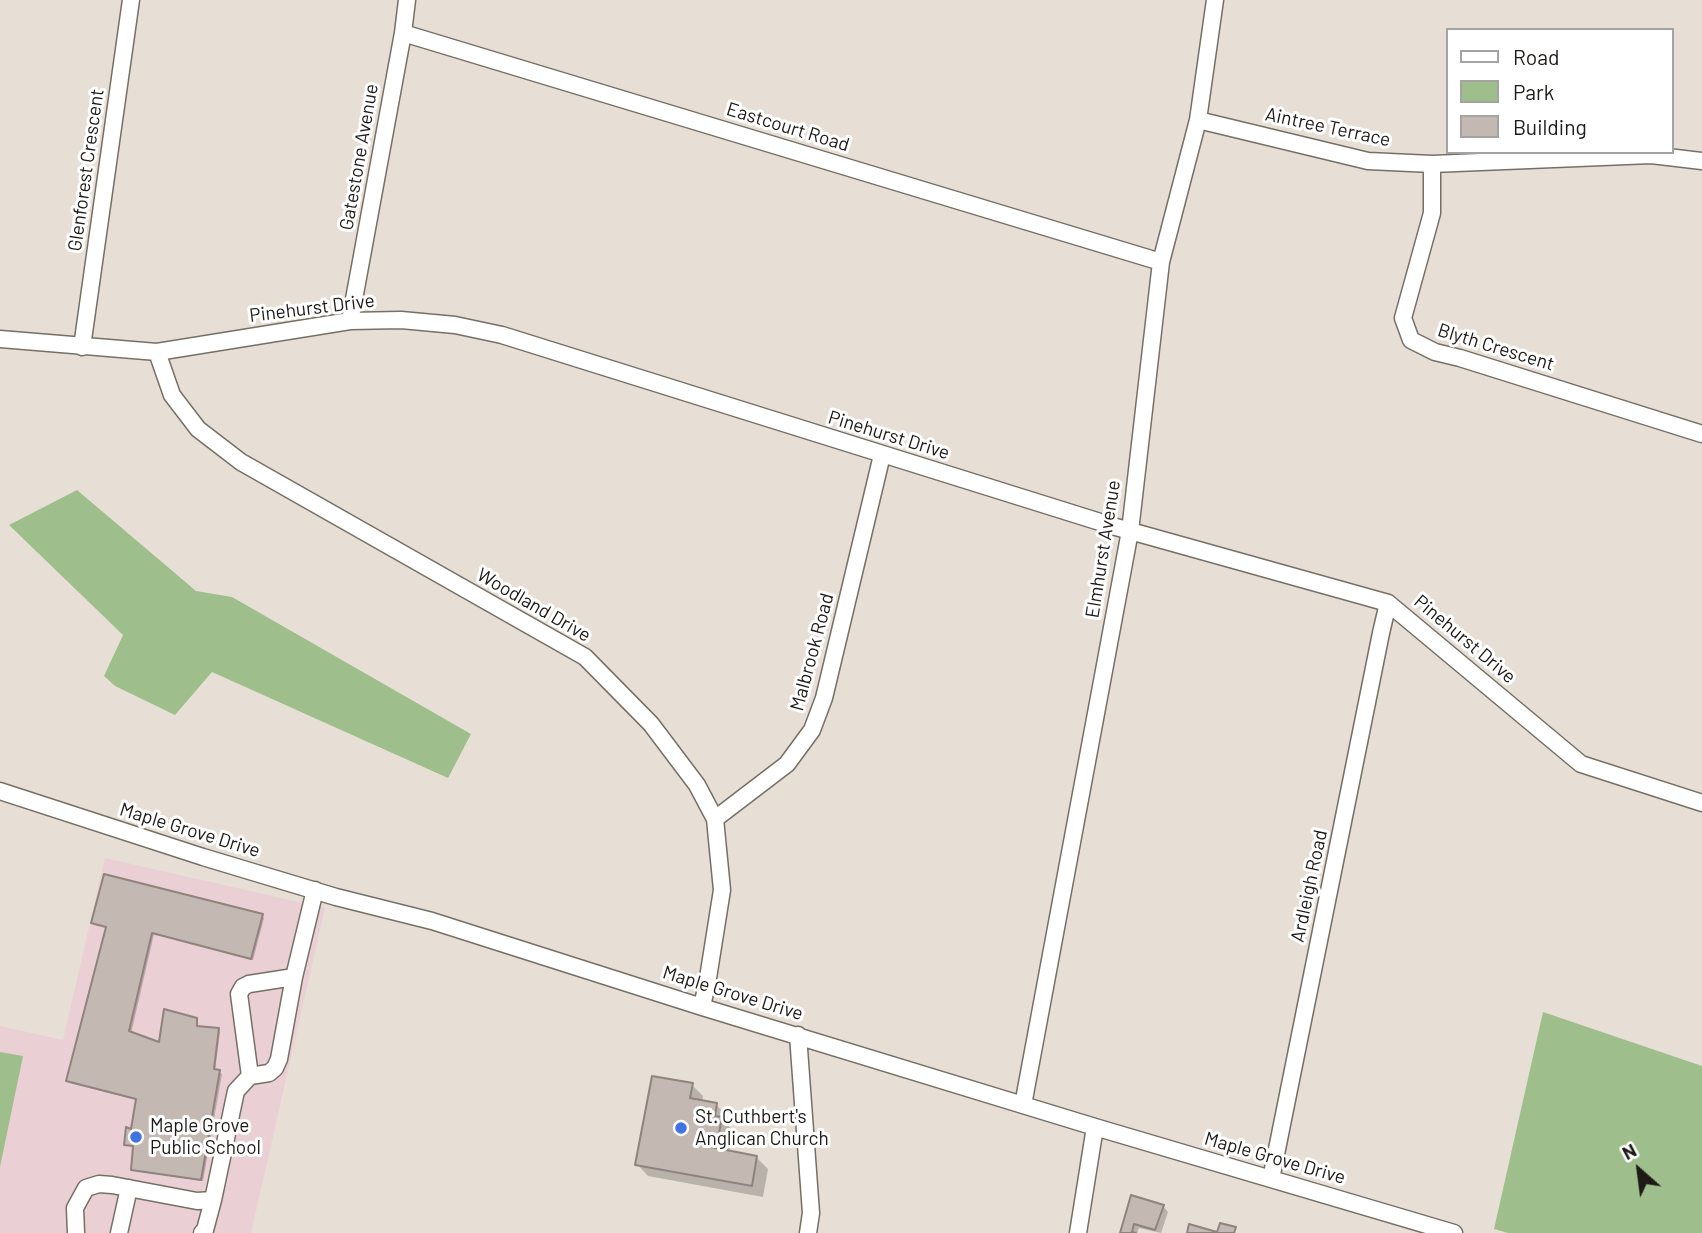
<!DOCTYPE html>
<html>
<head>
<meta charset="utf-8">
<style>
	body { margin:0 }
	#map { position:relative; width:1702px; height:1233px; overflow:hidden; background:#e7dfd5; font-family:Barlow,sans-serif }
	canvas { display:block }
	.legend { position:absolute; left:1446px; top:28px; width:228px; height:126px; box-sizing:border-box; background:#fff; border:2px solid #a5a3a2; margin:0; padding:9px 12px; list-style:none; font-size:21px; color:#1d1a17 }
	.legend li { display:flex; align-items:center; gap:14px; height:35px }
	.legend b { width:35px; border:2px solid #a5a3a2 }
	.north { position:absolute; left:1604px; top:1135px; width:70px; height:70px; -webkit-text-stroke:5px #fff; paint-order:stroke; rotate:332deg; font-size:19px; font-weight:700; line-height:28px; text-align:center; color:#1d1a17 }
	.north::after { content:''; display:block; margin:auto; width:24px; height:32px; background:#1d1a17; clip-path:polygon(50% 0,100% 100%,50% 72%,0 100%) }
</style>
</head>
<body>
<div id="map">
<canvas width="1702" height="1233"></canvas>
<ul class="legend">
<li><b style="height:9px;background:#fff"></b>Road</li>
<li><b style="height:19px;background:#9ebf8b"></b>Park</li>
<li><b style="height:19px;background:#c4b8b2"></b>Building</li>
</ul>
<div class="north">N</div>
</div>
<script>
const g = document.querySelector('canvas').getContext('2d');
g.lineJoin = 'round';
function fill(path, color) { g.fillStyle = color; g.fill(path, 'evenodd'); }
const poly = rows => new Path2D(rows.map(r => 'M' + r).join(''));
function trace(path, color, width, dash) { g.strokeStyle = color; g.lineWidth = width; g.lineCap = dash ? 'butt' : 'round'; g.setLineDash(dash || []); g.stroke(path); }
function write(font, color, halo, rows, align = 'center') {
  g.font = font + ' Barlow,sans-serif'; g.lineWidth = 6; g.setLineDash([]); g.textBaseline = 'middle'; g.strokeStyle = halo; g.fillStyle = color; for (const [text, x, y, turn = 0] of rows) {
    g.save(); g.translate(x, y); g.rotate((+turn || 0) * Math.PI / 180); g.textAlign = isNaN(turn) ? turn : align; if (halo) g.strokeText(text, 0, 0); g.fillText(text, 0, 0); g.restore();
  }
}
const education = poly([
	[105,858,325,908,251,1233,0,1233,0,1026,63,1040]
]);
const green = poly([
	[77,490,196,591,232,597,471,734,448,778,212,672,175,715,115,686,104,676,123,635,9,525],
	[1543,1012,1702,1066,1702,1233,1508,1233,1494,1229],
	[0,1052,23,1056,0,1167]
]);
const shadow = poly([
	[262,916,264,918,253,960,154,934,131,1034,160,1044,196,1019,198,1022,198,1028,218,1030,220,1032,215,1071,222,1074,203,1181,135,1171,133,1169,135,1147,128,1146,126,1144,133,1131,138,1100,70,1083,68,1080,107,928,95,925,93,923],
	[692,1085,703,1096,702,1102,716,1105,728,1116,726,1124,733,1130,729,1152,756,1157,768,1169,763,1197,648,1176,637,1164],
	[1132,1197,1163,1206,1168,1212,1161,1233,1139,1228,1137,1233,1122,1233]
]);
const building = poly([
	[104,874,263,914,251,959,152,933,129,1031,159,1042,164,1009,197,1018,197,1026,219,1028,214,1069,220,1070,201,1180,131,1170,133,1146,124,1145,126,1127,131,1129,136,1099,66,1081,106,927,91,923,104,874],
	[652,1076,693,1083,690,1098,717,1103,715,1116,722,1117,718,1139,713,1138,711,1147,757,1156,752,1186,635,1165,652,1076],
	[1131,1195,1164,1205,1155,1230,1134,1224,1132,1232,1136,1233,1120,1233,1131,1195],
	[1220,1223,1236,1227,1234,1233,1187,1233,1189,1224,1217,1232,1220,1223]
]);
const minor = poly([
	[403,33,1161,262],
	[1198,120,1368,161,1432,164,1651,155,1702,161],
	[1432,164,1432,213,1403,318,1411,340,1435,352,1460,358,1702,434],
	[350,321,403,33,407,0],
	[0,339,157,352,350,321,401,320,455,325,502,335,1116,527,1388,603,1581,764,1702,803],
	[82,347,131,0],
	[157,352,172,395,198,429,241,462,585,657,651,724,697,785,715,819,722,890,708,978,702,1007],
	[0,791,203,857,336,897,432,921,702,1007,1095,1127,1454,1233],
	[715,819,787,764,812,730,824,698,882,455],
	[798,1035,811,1213,808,1233],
	[250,1076,269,1073,275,1068,279,1059,294,977,315,890],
	[1023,1105,1130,531,1161,262,1198,120,1215,0],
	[1271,1179,1381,633,1388,603],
	[76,1233,75,1208,86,1188,99,1184,112,1185,197,1201,213,1200,236,1091,250,1076,239,994,243,987,249,984,294,977],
	[119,1233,129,1188],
	[202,1233,205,1230,213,1200],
	[1078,1233,1095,1127]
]);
const markers = [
	[681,1128,7,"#3f72e3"],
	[136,1137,7,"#3f72e3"]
];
const streetNames = [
	["Eastcourt Road",788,127,17],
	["Aintree Terrace",1328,127,12],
	["Gatestone Avenue",359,157,-80],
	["Glenforest Crescent",86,170,-82],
	["Pinehurst Drive",312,308,-7],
	["Blyth Crescent",1496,347,17],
	["Pinehurst Drive",889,435,17],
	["Elmhurst Avenue",1103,549,-81],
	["Woodland Drive",534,605,30],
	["Pinehurst Drive",1465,639,40],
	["Malbrook Road",812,652,-75],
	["Maple Grove Drive",190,830,17],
	["Ardleigh Road",1309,886,-78],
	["Maple Grove Drive",733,993,17],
	["Maple Grove Drive",1275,1158,16]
];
const poiNames = [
	["St. Cuthbert's",695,1117],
	["Anglican Church",695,1139],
	["Maple Grove",150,1126],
	["Public School",150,1148]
];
fill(education, '#eacfd4');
fill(green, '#9ebf8b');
fill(shadow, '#0003');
fill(building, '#c4b8b2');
trace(building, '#8f837e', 2);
trace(minor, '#766f66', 19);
trace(minor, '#fff', 16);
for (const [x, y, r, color] of markers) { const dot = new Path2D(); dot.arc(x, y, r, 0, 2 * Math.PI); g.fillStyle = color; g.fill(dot); trace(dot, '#fff', 2.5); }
write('19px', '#1d1a17', '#fff', streetNames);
write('19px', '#1d1a17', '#fff', poiNames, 'left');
</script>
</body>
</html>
